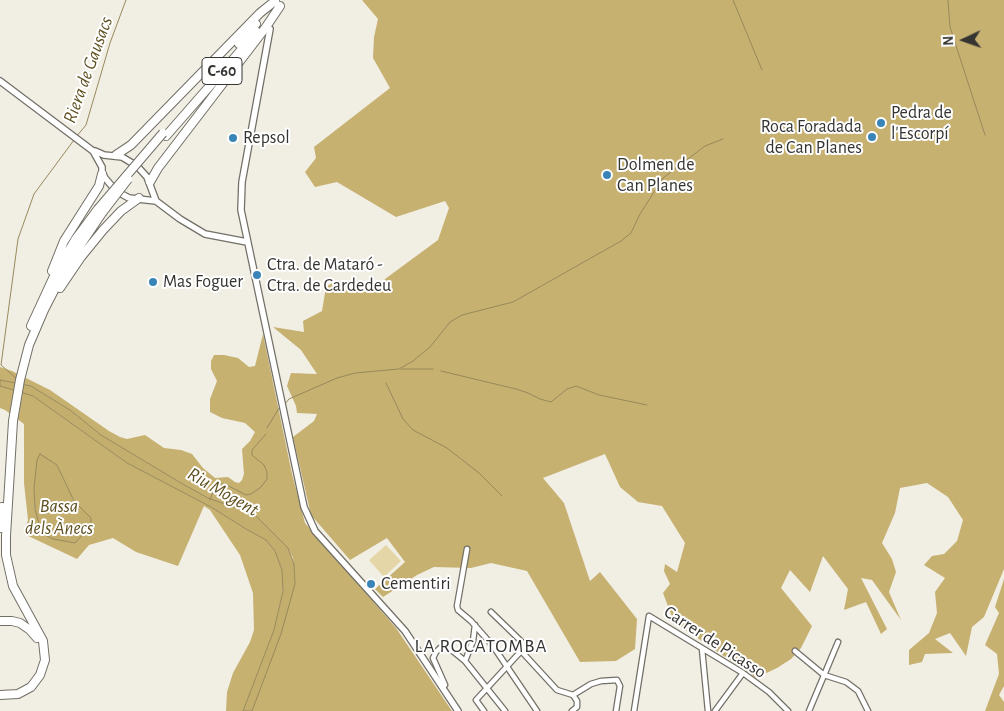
<!DOCTYPE html>
<html>
<head>
<meta charset="utf-8">
<style>
	body { margin:0 }
	#map { position:relative; width:1004px; height:711px; overflow:hidden; background:#f1eee4; font-family:"Alegreya Sans",sans-serif }
	canvas { display:block }
	.north { position:absolute; left:939px; top:15px; width:50px; height:50px; -webkit-text-stroke:4px #fff; paint-order:stroke; rotate:267deg; font-size:14px; font-weight:700; line-height:20px; text-align:center; color:#353431 }
	.north::after { content:''; display:block; margin:auto; width:18px; height:22px; background:#353431; clip-path:polygon(50% 0,100% 100%,50% 72%,0 100%) }
</style>
</head>
<body>
<div id="map">
<canvas width="1004" height="711"></canvas>
<div class="north">N</div>
</div>
<script>
const g = document.querySelector('canvas').getContext('2d');
g.lineJoin = 'round';
function fill(path, color) { g.fillStyle = color; g.fill(path, 'evenodd'); }
const poly = rows => new Path2D(rows.map(r => 'M' + r).join(''));
function trace(path, color, width, dash) { g.strokeStyle = color; g.lineWidth = width; g.lineCap = dash ? 'butt' : 'round'; g.setLineDash(dash || []); g.stroke(path); }
function write(font, color, halo, rows, align = 'center') {
  g.font = font + ' "Alegreya Sans",sans-serif'; g.lineWidth = 4; g.setLineDash([]); g.textBaseline = 'middle'; g.strokeStyle = halo; g.fillStyle = color; for (const [text, x, y, turn = 0] of rows) {
    g.save(); g.translate(x, y); g.rotate((+turn || 0) * Math.PI / 180); g.textAlign = isNaN(turn) ? turn : align; if (halo) g.strokeText(text, 0, 0); g.fillText(text, 0, 0); g.restore();
  }
}
const green = poly([
	[386,545,401,561,384,577,369,560]
]);
const forest = poly([
	[362,0,1004,0,1004,569,984,617,972,627,966,656,950,633,935,639,953,653,925,654,922,662,909,665,909,650,929,633,937,613,935,592,945,578,924,565,932,556,944,554,957,541,963,520,948,497,927,483,900,488,895,513,882,543,892,559,896,572,889,592,901,620,872,580,861,578,887,629,881,634,866,602,844,610,848,589,823,556,810,592,790,570,781,588,812,626,801,648,791,659,777,668,756,678,674,622,663,593,670,584,664,571,665,564,677,572,685,543,662,506,638,502,620,487,605,454,543,478,564,503,590,581,600,572,637,619,635,649,616,661,580,662,527,571,491,563,471,568,434,567,417,575,383,597,375,589,405,562,387,538,350,560,311,515,293,437,314,421,317,414,297,413,296,406,287,386,291,373,317,374,301,350,273,327,304,332,303,321,322,311,326,287,337,280,372,292,382,289,385,279,438,240,449,208,445,201,396,217,337,182,315,187,305,172,316,158,314,147,390,88,373,58,374,37,378,19],
	[263,334,292,474,305,523,396,628,452,711,252,711,295,576,293,558,288,548,254,514,208,498,181,483,101,435,70,410,31,386,0,380,0,367,12,371,50,390,109,431,120,437,127,439,145,435,164,448,181,450,192,454,203,468,215,478,228,477,235,482,239,483,242,480,244,474,242,449,250,441,255,432,245,423,222,418,210,412,210,399,217,381,211,369,211,361,214,355,224,355,238,358,249,367,255,366],
	[0,386,33,396,127,463,211,507,246,529,266,540,275,551,282,570,283,589,281,600,274,630,243,711,226,711,227,692,233,673,250,642,254,630,253,593,240,555,210,510,204,506,178,566,136,552,113,538,89,545,77,559,24,534,28,520,24,483,24,424,5,410,0,408],
	[57,465,74,501,91,518,91,524,75,543,65,541,35,509,34,488,36,474],
	[1004,579,1004,686,999,695,1004,702,1004,711,985,711,999,674,997,654,985,645,999,613,995,607]
]);
const water = poly([
	[0,380,31,386,70,410,101,435,181,483,208,498,254,514,288,548,294,564,295,584,281,634,252,711,243,711,274,630,283,591,282,570,275,551,266,540,246,529,211,507,127,463,33,396,0,386,0,380],
	[40,454,57,465,74,501,91,518,91,525,75,543,53,539,45,535,39,524,35,509,34,488,37,460,40,454]
]);
const stream = poly([
	[733,0,762,70],
	[948,0,950,27,985,135],
	[76,137,86,125,110,43,126,0],
	[401,369,433,369],
	[441,371,516,389,528,393,540,399,551,402,567,389,576,386,599,395,647,405],
	[17,379,1,365,18,239,34,194,74,140],
	[386,383,403,419,413,430,447,448,479,473,502,496],
	[285,404,289,399,337,378,355,373,399,369,413,361,430,347,450,322,462,315,513,302,621,241,631,233,640,214,663,178,705,146,723,139],
	[267,428,279,408],
	[210,500,215,487,219,484,225,484,246,495,251,494,261,487,267,479,267,472,264,465,252,455,252,450,266,434]
]);
const street = poly([
	[467,549,457,606,458,610,471,621,493,646,537,711],
	[491,612,523,643,523,653,557,690,573,695,577,701,577,707,572,711],
	[702,649,708,711],
	[795,651,824,675,846,682,858,691,868,711],
	[465,661,473,641,475,625],
	[443,687,445,685,433,658,436,652,440,648,447,648,454,652,465,661,505,711],
	[573,695,591,684,601,681,617,680,620,686,616,711],
	[484,711,476,700,523,649],
	[634,711,649,616,743,673,769,692,788,711],
	[715,711,743,673],
	[809,711,838,642]
]);
const secondary = poly([
	[270,29,242,182,241,210,304,507,315,531,405,631,458,711],
	[0,81,93,151,102,167,102,172,105,178,116,191,129,198,156,201,180,219,205,234,247,242],
	[95,151,104,155,122,157,137,166,147,177,156,201]
]);
const highway = poly([
	[239,44,256,24],
	[166,136,257,32],
	[116,155,131,145,260,13,275,1],
	[150,182,158,168,266,27,280,6],
	[52,271,64,241,99,186,102,174],
	[60,288,81,257,103,230,121,211,139,198],
	[31,326,55,274,75,240,98,209],
	[0,528,2,507],
	[0,621,12,621,20,623,30,630,37,638],
	[0,695,18,694,31,687,40,675,45,660,43,641,13,586,6,555,6,536,13,421,20,380,29,345,44,310,67,265,102,213]
]);
const highwayBridge = poly([
	[98,209,163,133],
	[102,213,128,179]
]);
const markers = [
	[881,123,5,"#3a85b8"],
	[872,137,5,"#3a85b8"],
	[233,138,5,"#3a85b8"],
	[607,175,5,"#3a85b8"],
	[257,275,5,"#3a85b8"],
	[153,282,5,"#3a85b8"],
	[371,584,5,"#3a85b8"]
];
const shields = [
	[222,71,40]
];
const shieldNames = [
	["C-60",222,71]
];
const poiNames = [
	["Pedra de",891,113],
	["l'Escorpí",891,134],
	["Roca Foradada",862,127,"right"],
	["de Can Planes",862,148,"right"],
	["Repsol",243,138],
	["Dolmen de",617,165],
	["Can Planes",617,186],
	["Ctra. de Mataró -",267,265],
	["Ctra. de Cardedeu",267,286],
	["Mas Foguer",163,282],
	["Cementiri",381,584]
];
const streetNames = [
	["Carrer de Picasso",715,642,33]
];
const waterNames = [
	["Riera de Gausacs",88,70,-70],
	["Riu Mogent",223,492,30],
	["Bassa",59,506],
	["dels Ànecs",59,528]
];
const neighbourhoodNames = [
	["LA ROCATOMBA",481,646]
];
fill(green, '#e5d6a7');
fill(forest, '#c7b171');
fill(water, '#c3ae6d');
trace(water, '#98895b', 1);
trace(stream, '#98895b', 1);
trace(street, '#726f67', 7);
trace(secondary, '#726f67', 8);
trace(highway, '#726f67', 10);
trace(street, '#fff', 4.5);
trace(secondary, '#fff', 5.5);
trace(highway, '#fff', 8);
trace(highwayBridge, '#726f67', 10, []);
trace(highwayBridge, '#fff', 8);
for (const [x, y, r, color] of markers) { const dot = new Path2D(); dot.arc(x, y, r, 0, 2 * Math.PI); g.fillStyle = color; g.fill(dot); trace(dot, '#fff', 2); }
for (const [x, y, w] of shields) { const box = new Path2D(); box.roundRect(x - w / 2, y - 13.5, w, 27, 4); g.fillStyle = '#fff'; g.fill(box); trace(box, '#353431', 1); }
write('bold 16px', '#353431', null, shieldNames);
write('18px', '#353431', '#fff', poiNames, 'left');
write('18px', '#353431', '#fff', streetNames);
write('italic 19px', '#5f501f', '#fff', waterNames);
g.letterSpacing = '1px';
write('19px', '#353431', '#fff', neighbourhoodNames);
g.letterSpacing = '0px';
</script>
</body>
</html>
